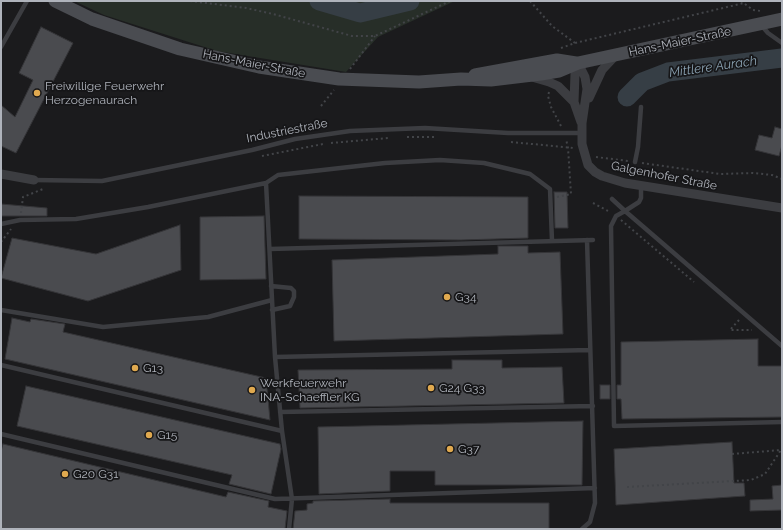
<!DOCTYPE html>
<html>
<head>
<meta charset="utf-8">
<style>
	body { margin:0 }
	#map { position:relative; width:783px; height:530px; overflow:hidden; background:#1b1b1d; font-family:Raleway,sans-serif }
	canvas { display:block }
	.frame { position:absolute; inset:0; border:2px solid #afb3bb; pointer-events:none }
</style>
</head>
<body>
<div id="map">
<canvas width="783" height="530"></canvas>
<div class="frame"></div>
</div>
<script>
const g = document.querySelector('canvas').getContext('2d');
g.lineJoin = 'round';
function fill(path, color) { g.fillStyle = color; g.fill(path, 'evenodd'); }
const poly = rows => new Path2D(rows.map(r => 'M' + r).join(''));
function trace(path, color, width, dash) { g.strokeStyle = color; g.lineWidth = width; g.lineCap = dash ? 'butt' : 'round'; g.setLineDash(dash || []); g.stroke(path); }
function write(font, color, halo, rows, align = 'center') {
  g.font = font + ' Raleway,sans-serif'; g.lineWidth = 3.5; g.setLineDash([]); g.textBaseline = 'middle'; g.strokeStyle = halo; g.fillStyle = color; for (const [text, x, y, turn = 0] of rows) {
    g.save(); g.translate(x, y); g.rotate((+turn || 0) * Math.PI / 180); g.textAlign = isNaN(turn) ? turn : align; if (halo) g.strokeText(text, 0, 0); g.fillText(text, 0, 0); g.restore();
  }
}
const green = poly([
	[74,1,455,1,378,37,346,72,217,51,104,15]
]);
const river = poly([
	[319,1,360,13,410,1],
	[627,97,642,82,668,72,782,58]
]);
const building = poly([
	[41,27,73,43,16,153,1,146,1,105,15,117,33,80,19,73,41,27],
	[775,127,782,129,782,145,779,156,755,150,759,135,772,138,775,127],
	[554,192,567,192,568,228,555,228,554,192],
	[299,196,528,197,528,238,461,240,299,239,299,196],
	[1,204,47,208,47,216,1,216,1,204],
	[264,216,266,279,200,280,200,217,264,216],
	[180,225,181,270,88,301,1,278,12,238,96,254,180,225],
	[498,246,528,246,528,253,560,252,563,334,334,341,332,260,498,254,498,246],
	[12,318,30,322,31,319,65,324,63,332,266,378,270,420,5,359,12,318],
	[758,339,758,366,782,366,782,417,622,419,621,399,617,399,617,385,621,385,621,342,758,339],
	[452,360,502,360,502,368,562,367,564,403,300,408,298,370,452,369,452,360],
	[600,385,610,385,610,399,600,399,600,385],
	[26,386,280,444,281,449,271,494,229,484,232,475,17,426,26,386],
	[583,421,582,485,435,485,435,471,390,471,390,491,319,494,318,427,583,421],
	[732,442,734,483,744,483,745,496,616,505,614,449,732,442],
	[3,444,226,497,228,492,269,501,268,507,287,511,285,529,1,529,1,451,3,444],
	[782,485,782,510,750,511,750,500,773,499,772,486,782,485],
	[390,499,390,503,549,503,549,529,293,529,295,511,307,510,307,504,313,503,313,501,390,499]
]);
const path = poly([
	[190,1,246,8,273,14,352,36,375,36,450,1],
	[530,1,552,26,575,43],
	[741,1,753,10,761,11],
	[561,48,575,43,744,3],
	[350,69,375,36],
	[549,92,548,96,551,107,561,126],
	[321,106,334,90],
	[407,137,436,137],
	[511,142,574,148],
	[331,143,388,138],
	[262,156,323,144],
	[596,157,628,161],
	[642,163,720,174,753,173,772,175,782,179],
	[557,197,571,194,568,148,566,139],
	[593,203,610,212],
	[21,213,23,197,43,189],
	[621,220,694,282],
	[1,242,11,229],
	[739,320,730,330,752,330],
	[732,454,781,450],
	[627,487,751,480,765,474,781,450]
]);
const lane = poly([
	[762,26,768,33,782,43],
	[1,47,27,1],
	[635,162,638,147,641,107],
	[34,180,102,181,252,150,295,139,350,131,425,128,508,133,582,133],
	[612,199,625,211,639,202,641,198,641,186],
	[1,224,20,220,76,219,148,207,266,183],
	[552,241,550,189,530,174,484,163,440,160,385,163,278,175,266,183,275,357,590,350],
	[270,249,593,240],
	[271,286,291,288,294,291,294,297,290,306,272,310],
	[1,310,103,327,208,317,272,300],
	[782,346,625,211,616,216,611,226,614,426,782,422],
	[1,365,282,431,275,357],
	[280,412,593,406],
	[282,431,292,499,289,529],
	[1,434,275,499,595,488],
	[582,529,590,522,595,503,587,240]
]);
const street = poly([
	[578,63,585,77,587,89,582,123,582,144,588,165,595,172,602,176,625,183,782,208],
	[578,63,575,74,574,102,581,122],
	[532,77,549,82,558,86,574,102],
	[589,98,602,70,616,55],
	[1,174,34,180]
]);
const secondary = poly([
	[55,1,92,19,180,49,259,67,339,79,419,82,461,79,491,80,541,74,559,71,578,63,782,19],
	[475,75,557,60,576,63]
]);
const markers = [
	[37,93,4,"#e0a94f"],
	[447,297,4,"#e0a94f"],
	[135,368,4,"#e0a94f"],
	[431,388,4,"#e0a94f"],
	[252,390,4,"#e0a94f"],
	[149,435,4,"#e0a94f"],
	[450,449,4,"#e0a94f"],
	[65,474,4,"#e0a94f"]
];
const streetNames = [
	["Hans-Maier-Straße",680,42,-12],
	["Hans-Maier-Straße",254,64,11],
	["Industriestraße",287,131,-11],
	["Galgenhofer Straße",664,176,11]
];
const poiNames = [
	["Freiwillige Feuerwehr",45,86],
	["Herzogenaurach",45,100],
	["G34",455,297],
	["G13",143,368],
	["Werkfeuerwehr",260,383],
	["INA-Schaeffler KG",260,397],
	["G24 G33",439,388],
	["G15",157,435],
	["G37",458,449],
	["G20 G31",73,474]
];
const waterNames = [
	["Mittlere Aurach",713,67,-8]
];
fill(green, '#272e28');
trace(river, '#363e45', 19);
fill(building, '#4a4b4f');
trace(building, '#353538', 1);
trace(path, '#424448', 2, [2, 3]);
trace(lane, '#3c3d41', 4.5);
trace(street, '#3c3d41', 9);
trace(secondary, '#4a4c51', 13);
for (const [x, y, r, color] of markers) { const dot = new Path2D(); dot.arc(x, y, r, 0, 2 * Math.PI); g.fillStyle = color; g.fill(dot); trace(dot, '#161618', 1.5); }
write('12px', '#afb3bb', '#161618', streetNames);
write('12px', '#afb3bb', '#161618', poiNames, 'left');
write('italic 13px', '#8aa1b1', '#161618', waterNames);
</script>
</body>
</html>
